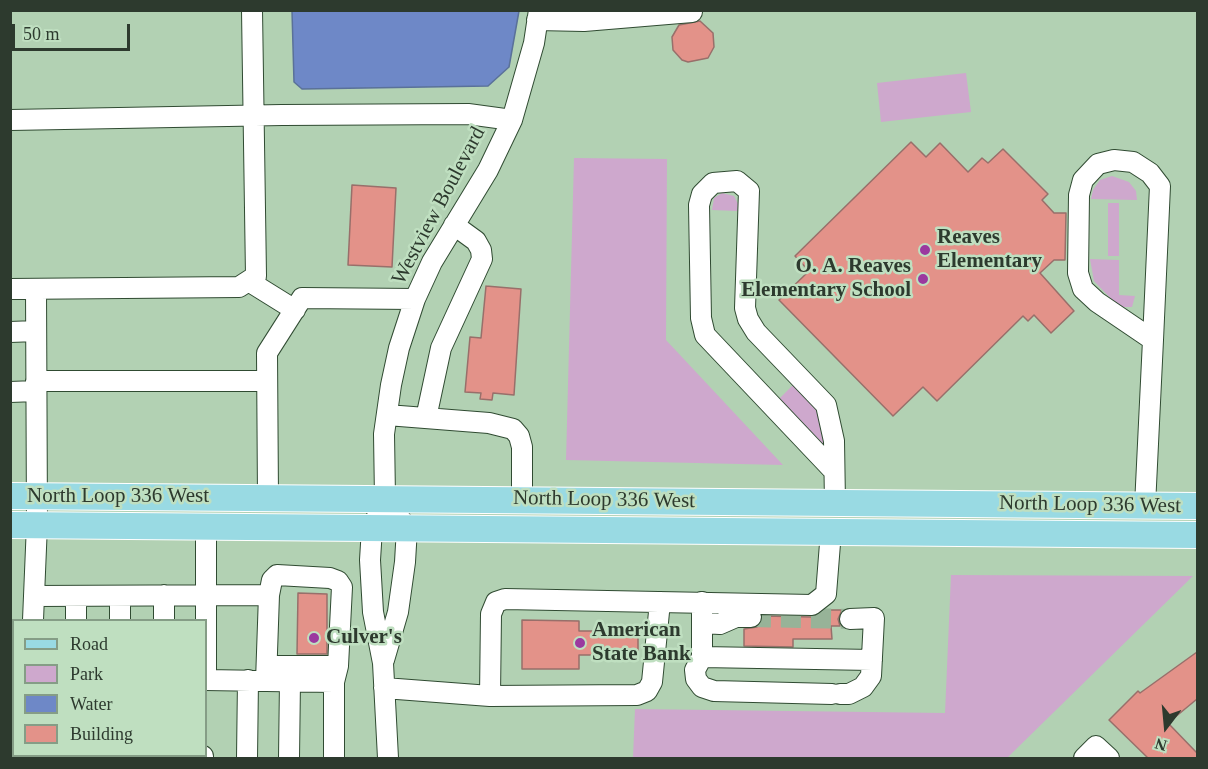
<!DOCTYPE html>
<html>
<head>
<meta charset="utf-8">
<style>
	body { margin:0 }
	#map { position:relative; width:1208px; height:769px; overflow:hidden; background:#b2d1b3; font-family:Georgia,serif }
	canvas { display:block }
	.frame { position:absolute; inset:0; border:12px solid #2d3a2e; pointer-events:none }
	.legend { position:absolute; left:12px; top:619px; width:195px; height:138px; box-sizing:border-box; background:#bfdfc0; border:2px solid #859d86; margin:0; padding:8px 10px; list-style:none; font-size:18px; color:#2d3a2e }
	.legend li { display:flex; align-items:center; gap:12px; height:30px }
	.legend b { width:30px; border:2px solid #859d86 }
	.north { position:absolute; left:1136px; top:697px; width:60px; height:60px; -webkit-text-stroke:4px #bfdfc0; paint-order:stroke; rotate:196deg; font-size:16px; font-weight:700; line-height:24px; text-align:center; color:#2d3a2e }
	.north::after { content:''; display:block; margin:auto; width:21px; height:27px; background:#2d3a2e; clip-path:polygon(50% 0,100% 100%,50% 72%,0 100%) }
	.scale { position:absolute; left:12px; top:24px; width:118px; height:27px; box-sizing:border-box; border:3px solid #2d3a2e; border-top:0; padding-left:8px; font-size:18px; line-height:21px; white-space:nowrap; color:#2d3a2e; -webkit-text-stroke:4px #bfdfc0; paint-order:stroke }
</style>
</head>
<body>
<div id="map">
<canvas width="1208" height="769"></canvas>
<div class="frame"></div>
<ul class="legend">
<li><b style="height:8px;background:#99dae3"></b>Road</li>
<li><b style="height:16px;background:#cea8cd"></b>Park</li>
<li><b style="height:16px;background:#6e88c7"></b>Water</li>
<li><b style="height:16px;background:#e39289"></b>Building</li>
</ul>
<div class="north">N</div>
<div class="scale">50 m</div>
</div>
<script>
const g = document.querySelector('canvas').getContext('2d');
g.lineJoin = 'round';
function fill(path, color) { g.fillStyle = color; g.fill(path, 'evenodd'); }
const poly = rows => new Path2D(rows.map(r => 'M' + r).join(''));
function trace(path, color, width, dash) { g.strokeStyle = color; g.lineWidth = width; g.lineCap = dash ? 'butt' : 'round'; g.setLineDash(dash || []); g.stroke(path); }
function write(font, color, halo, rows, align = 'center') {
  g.font = font + ' Georgia,serif'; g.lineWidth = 5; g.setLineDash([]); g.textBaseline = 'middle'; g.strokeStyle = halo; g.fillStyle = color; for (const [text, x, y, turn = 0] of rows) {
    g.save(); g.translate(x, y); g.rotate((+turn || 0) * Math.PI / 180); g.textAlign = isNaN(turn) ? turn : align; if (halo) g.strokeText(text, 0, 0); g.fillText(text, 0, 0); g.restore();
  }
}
const green = poly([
	[966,73,971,112,881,122,877,83],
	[574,158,667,159,666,340,783,465,566,460],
	[1112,176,1129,182,1136,191,1137,200,1091,199,1093,190,1100,180],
	[722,193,734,196,738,204,737,211,712,210,714,198],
	[1108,203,1119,203,1119,256,1108,256],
	[1090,259,1119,260,1119,295,1135,296,1132,307,1119,307,1094,281],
	[795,383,817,405,825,441,822,444,777,401],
	[951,575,1193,576,1007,758,633,758,635,709,945,713]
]);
const water = poly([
	[292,11,292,10,519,11,509,67,488,86,302,89,294,82,292,11]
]);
const building = poly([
	[700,21,713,33,714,47,708,58,688,62,682,60,673,50,672,37,679,25,700,21],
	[911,142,926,157,940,143,968,172,982,158,988,163,1003,149,1048,194,1042,200,1054,213,1066,213,1065,260,1054,260,1040,273,1074,311,1051,333,1034,315,1028,321,1023,316,937,401,923,387,893,416,779,300,809,271,795,256,911,142],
	[352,185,396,188,392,267,348,265,352,185],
	[486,286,521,289,514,395,493,393,492,400,480,399,481,393,465,392,470,337,481,338,486,286],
	[298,593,327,594,327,654,297,654,298,593],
	[825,610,842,610,838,619,840,626,831,626,832,639,793,639,793,647,744,646,744,629,757,627,763,616,812,617,825,610],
	[522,620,579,621,579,631,638,631,638,655,579,655,579,669,522,669,522,620],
	[1197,652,1197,699,1168,723,1197,753,1197,759,1149,759,1109,720,1138,691,1140,693,1197,652]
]);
const minorTunnel = poly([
	[751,617,850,619]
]);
const minor = poly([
	[537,20,584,21,692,12],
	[10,120,282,115,468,114,512,120],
	[250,282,295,310],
	[10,289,239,287,256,276,252,10],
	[10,332,36,331],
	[36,381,267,381],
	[10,392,36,391],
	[387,415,489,423,513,429,519,436,522,447,522,499],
	[426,418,441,348,482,259,481,250,476,241,454,225],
	[833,470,705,335,701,318,699,205,702,194,713,183,737,181,749,191,745,308,748,319,756,332,826,405,834,441,835,503],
	[268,498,267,353,302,298,415,299],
	[1145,506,1153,340,1160,186,1150,173,1133,162,1114,160,1098,164,1083,180,1079,195,1078,273,1083,289,1097,302,1153,340],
	[206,526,206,680,266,681],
	[269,595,272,580,277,575,330,578,338,581,342,587,338,666],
	[34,596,269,595,266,681,334,682],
	[702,602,702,657,872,660],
	[33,620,37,524,36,289],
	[76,620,76,596],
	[120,620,120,596],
	[164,620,164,595],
	[702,623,720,624,736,617,751,617],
	[702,657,695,670,696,679,702,687,714,691,832,694],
	[384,660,398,612,405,562,407,528,385,498],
	[267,666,338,666,334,682,334,758],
	[384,688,490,696,491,614,496,602,505,599,812,605,826,594,831,531],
	[10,694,14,694],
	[840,694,849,694,863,687,871,676,874,618,850,619],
	[490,696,637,695,647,691,652,682,660,602],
	[31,756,31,758],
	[73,758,73,756],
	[120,758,120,756],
	[162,758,162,756],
	[203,758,203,756],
	[247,758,248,680],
	[289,758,290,681],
	[388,758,383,663,373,612,370,560,372,528,385,498,384,434,391,385,399,348,415,299,432,262,488,170,512,120,534,43,539,10],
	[1084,758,1096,746,1109,758]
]);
const major = poly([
	[10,496,1198,506],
	[10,525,1198,535]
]);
const markers = [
	[925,250,6,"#9b399f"],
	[923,279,6,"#9b399f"],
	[314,638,6,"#9b399f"],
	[580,643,6,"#9b399f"]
];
const streetNames = [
	["Westview Boulevard",439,206,-62],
	["North Loop 336 West",118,496],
	["North Loop 336 West",604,500,1],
	["North Loop 336 West",1090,505,1]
];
const poiNames = [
	["Reaves",937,238],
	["Elementary",937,262],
	["O. A. Reaves",911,267,"right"],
	["Elementary School",911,291,"right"],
	["American",592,631],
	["State Bank",592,655],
	["Culver's",326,638]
];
fill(green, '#cea8cd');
fill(water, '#6e88c7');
trace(water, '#5a7199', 1.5);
fill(building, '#e39289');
trace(building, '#986f6a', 1.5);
trace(minorTunnel, '#97b398', 20, [20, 10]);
trace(minor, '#304b32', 22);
trace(major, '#fff', 28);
trace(minor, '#fff', 20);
trace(major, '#99dae3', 26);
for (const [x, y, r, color] of markers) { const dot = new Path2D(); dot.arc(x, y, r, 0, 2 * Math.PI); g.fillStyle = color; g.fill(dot); trace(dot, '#bfdfc0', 2); }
write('21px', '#2d3a2e', '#bfdfc0', streetNames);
write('bold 21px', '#2d3a2e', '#bfdfc0', poiNames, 'left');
</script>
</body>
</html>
